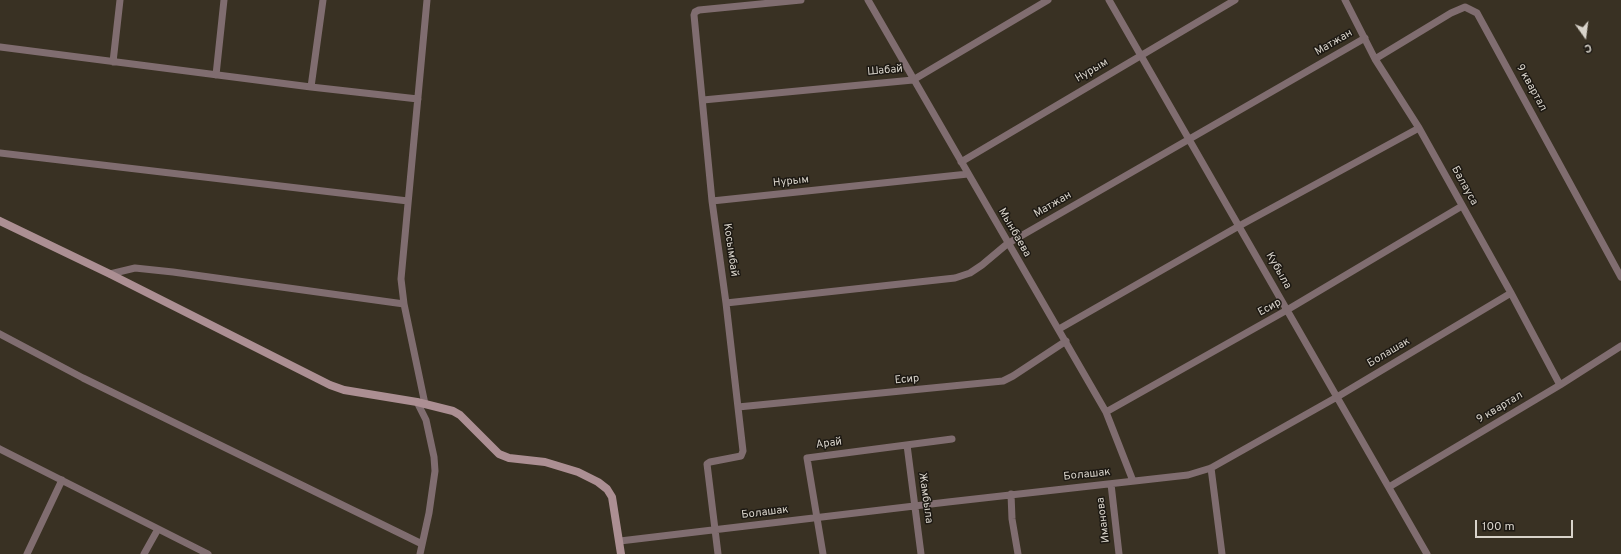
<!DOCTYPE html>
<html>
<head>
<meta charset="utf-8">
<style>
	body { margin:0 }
	#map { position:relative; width:1621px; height:554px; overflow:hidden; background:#393123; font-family:Overpass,sans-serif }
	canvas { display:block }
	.north { position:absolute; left:1565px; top:16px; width:40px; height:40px; -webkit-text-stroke:3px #1d1913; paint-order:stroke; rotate:166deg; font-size:11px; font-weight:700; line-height:16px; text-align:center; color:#d8d3ca }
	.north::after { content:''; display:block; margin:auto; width:14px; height:18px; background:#d8d3ca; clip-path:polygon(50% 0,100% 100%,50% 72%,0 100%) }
	.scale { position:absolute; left:1475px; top:520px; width:98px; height:18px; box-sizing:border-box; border:2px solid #d8d3ca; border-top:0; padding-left:5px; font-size:12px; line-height:14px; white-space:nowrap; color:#d8d3ca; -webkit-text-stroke:3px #1d1913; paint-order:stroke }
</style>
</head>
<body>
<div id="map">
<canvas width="1621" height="554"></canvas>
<div class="north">С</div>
<div class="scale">100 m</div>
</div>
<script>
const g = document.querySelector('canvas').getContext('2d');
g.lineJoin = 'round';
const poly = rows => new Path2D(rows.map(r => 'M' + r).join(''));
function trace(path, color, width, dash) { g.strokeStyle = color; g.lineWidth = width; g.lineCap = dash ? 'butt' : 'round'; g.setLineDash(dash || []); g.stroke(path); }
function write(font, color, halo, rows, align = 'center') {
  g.font = font + ' Overpass,sans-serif'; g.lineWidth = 3; g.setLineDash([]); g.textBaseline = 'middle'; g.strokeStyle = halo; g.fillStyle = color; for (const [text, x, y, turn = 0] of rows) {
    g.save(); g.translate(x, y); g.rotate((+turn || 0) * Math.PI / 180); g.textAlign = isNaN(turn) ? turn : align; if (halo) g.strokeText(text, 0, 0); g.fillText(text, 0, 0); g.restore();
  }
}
const street = poly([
	[868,0,1106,412,1133,481],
	[1109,0,1427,554],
	[1345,0,1375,59,1419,128,1511,293,1560,385],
	[0,47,311,87,418,99],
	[1375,59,1451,13,1465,7,1477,13,1621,277],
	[113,62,120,0],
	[216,75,224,0],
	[311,87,323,0],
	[703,100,913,80,1048,0],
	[0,153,408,201],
	[961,162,1235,0],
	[712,201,968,174],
	[110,274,135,268,173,272,404,304,425,404],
	[726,303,955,278,970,273,982,265,1007,244,1365,38],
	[404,304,401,279,427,0],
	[1059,329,1239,226,1419,128],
	[0,334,83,378,422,544],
	[417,402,426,420,434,457,435,471,429,513,420,554],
	[738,407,1003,381,1013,376,1066,341],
	[1106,412,1287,310,1462,206],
	[907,445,921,554],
	[0,449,208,554],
	[1211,468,1222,554],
	[1111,484,1119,554],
	[1389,487,1560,385,1621,346],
	[1011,494,1012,519,1018,554],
	[620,541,948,502,1188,475,1211,468,1337,397,1511,293],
	[27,554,62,480],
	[144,554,158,529],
	[718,554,707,464,710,462,741,456,743,451,726,303,712,201,694,15,695,12,699,10,801,0],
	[823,554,807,458,952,439]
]);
const secondary = poly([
	[0,221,110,274,330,385,344,390,417,402,453,411,460,415,499,454,509,458,545,462,578,472,598,482,607,489,612,497,621,554]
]);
const streetNames = [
	["Матжан",1334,43,-30],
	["Шабай",885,71,-5],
	["Нурым",1092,71,-31],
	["9 квартал",1531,88,61],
	["Нурым",791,182,-6],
	["Балауса",1464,186,61],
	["Матжан",1053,205,-30],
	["Мынбаева",1014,233,60],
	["Косымбай",730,250,82],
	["Кубыла",1278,271,60],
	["Есир",1270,308,-29],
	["Болашак",1389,353,-31],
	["Есир",907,380,-5],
	["9 квартал",1500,408,-31],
	["Арай",829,444,-7],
	["Болашак",1087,475,-6],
	["Жамбыла",925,498,82],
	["Болашак",765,513,-7],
	["Иманова",1104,520,-97]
];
trace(street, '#806d70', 7);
trace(secondary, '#ac8f93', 8);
write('11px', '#d8d3ca', '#1d1913', streetNames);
</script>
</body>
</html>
